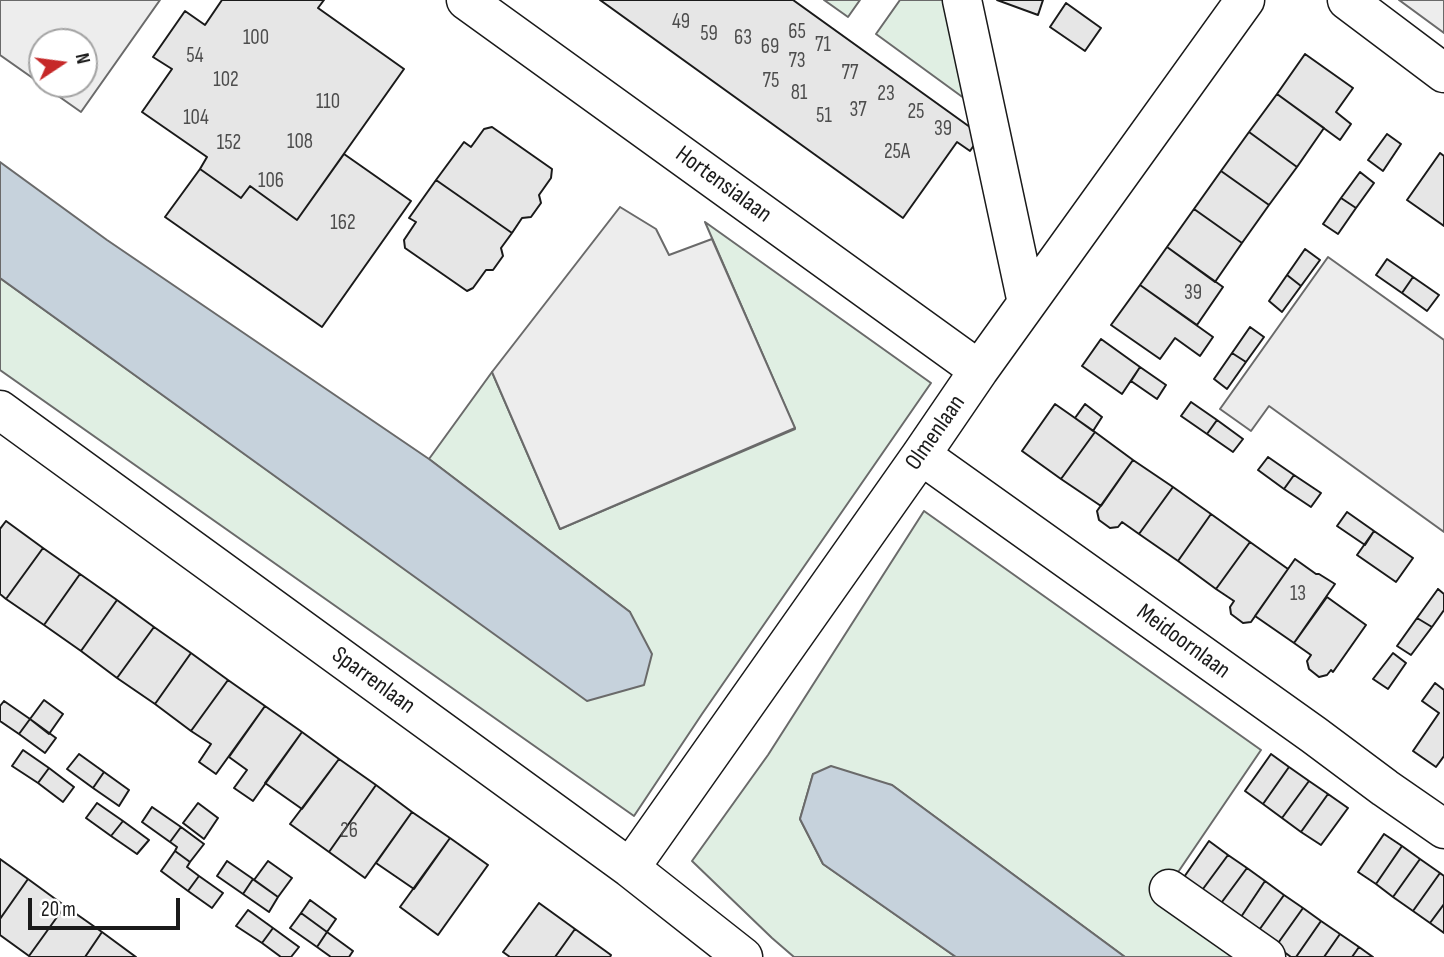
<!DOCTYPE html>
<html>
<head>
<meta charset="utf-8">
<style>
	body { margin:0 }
	#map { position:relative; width:1444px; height:957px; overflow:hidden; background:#fff; font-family:"Sofia Sans Condensed",sans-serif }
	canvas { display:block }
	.north { position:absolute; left:28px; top:28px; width:70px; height:70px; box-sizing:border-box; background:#fff; border:2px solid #a3a3a3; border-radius:50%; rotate:77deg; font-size:19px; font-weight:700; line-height:28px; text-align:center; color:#1a1a1a }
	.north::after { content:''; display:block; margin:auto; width:24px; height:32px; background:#c62828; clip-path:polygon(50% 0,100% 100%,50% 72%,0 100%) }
	.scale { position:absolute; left:28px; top:898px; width:152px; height:32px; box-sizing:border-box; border:4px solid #1a1a1a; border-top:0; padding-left:9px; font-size:21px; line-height:24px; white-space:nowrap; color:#1a1a1a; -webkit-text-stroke:5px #fff; paint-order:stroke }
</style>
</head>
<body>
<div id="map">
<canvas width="1444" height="957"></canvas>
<div class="north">N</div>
<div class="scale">20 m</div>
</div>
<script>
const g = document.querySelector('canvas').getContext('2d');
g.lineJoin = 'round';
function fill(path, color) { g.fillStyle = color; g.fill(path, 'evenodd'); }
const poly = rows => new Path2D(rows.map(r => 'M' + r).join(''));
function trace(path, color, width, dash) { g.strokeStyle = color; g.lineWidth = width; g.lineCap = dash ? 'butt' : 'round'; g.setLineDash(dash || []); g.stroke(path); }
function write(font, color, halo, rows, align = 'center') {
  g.font = font + ' "Sofia Sans Condensed",sans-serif'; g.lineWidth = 5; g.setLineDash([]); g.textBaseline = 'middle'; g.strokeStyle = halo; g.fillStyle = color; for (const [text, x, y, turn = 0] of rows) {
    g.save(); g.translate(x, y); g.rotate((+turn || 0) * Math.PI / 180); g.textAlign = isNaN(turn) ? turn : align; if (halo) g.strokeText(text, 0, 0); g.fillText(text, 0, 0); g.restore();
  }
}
const green = poly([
	[824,0,860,0,848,17,824,0],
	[900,0,948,0,972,104,876,34,900,0],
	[705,222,931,383,702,714,634,816,0,370,0,278,587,700,630,612,429,459,492,372,560,529,795,429,705,222],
	[924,511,1261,750,1170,884,1272,957,1125,957,892,785,813,774,800,819,823,864,956,957,794,957,772,938,692,861,768,755,924,511]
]);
const parking = poly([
	[0,0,160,0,81,112,0,55,0,0],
	[42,42,84,42,84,84,42,84,42,42],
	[1399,0,1444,0,1444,33,1399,0],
	[620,207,656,229,669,255,712,239,795,428,560,529,492,372,620,207],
	[1328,257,1444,340,1444,532,1269,406,1251,431,1220,409,1328,257]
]);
const water = poly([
	[0,162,107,240,429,459,630,612,652,654,644,685,587,701,0,278,0,162],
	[831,766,892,785,1125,957,956,957,823,864,800,819,813,774,831,766]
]);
const building = poly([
	[222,0,324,0,318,8,404,69,297,220,250,186,241,198,200,169,207,157,142,112,172,69,153,57,185,11,205,25,222,0],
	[600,0,793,0,981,135,970,151,957,142,903,218,600,0],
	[997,0,1043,0,1038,15,997,0],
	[1066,3,1101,28,1085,51,1050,27,1066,3],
	[1305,54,1353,88,1336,112,1351,124,1340,140,1277,94,1305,54],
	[1277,94,1324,128,1297,167,1249,132,1277,94],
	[492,127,552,169,551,178,539,195,541,203,531,217,522,218,512,233,436,180,464,142,471,147,484,129,492,127],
	[1249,132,1297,167,1269,205,1221,171,1249,132],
	[1387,134,1401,144,1383,171,1368,160,1387,134],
	[1440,153,1444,156,1444,226,1407,200,1440,153],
	[344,154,411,201,322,327,165,217,200,169,241,198,250,186,297,220,344,154],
	[1221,171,1269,205,1242,243,1194,209,1221,171],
	[1360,172,1374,183,1356,208,1341,198,1360,172],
	[436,180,512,233,501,248,503,256,493,270,486,270,473,288,467,291,405,248,404,240,416,222,409,218,436,180],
	[1341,198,1356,208,1338,234,1323,224,1341,198],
	[1194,209,1242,243,1215,282,1167,247,1194,209],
	[1167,247,1223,287,1197,325,1140,285,1167,247],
	[1305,249,1320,260,1301,286,1287,275,1305,249],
	[1387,259,1413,277,1402,293,1376,275,1387,259],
	[1287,275,1301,286,1282,312,1269,301,1287,275],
	[1413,277,1439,295,1427,311,1402,293,1413,277],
	[1140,285,1213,337,1200,356,1175,338,1160,359,1111,325,1140,285],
	[1250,327,1264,337,1246,362,1232,353,1250,327],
	[1101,339,1140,367,1122,394,1082,366,1101,339],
	[1232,353,1246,362,1227,389,1214,379,1232,353],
	[1140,367,1166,385,1157,399,1131,381,1140,367],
	[1191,402,1217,420,1207,434,1181,416,1191,402],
	[1055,404,1095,432,1061,479,1022,451,1055,404],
	[1085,404,1102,417,1093,431,1075,418,1085,404],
	[1217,420,1243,439,1233,452,1207,434,1217,420],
	[1095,432,1133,460,1101,506,1061,479,1095,432],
	[1268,457,1294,475,1284,489,1258,470,1268,457],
	[1133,460,1173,487,1139,534,1122,522,1118,527,1110,528,1099,520,1097,511,1133,460],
	[1294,475,1321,493,1311,507,1284,489,1294,475],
	[1173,487,1211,514,1178,561,1139,534,1173,487],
	[1347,512,1374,531,1365,545,1337,526,1347,512],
	[1211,514,1250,542,1216,589,1178,561,1211,514],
	[6,521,43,548,6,599,0,594,0,529,6,521],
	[1374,531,1413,558,1396,582,1357,555,1374,531],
	[1250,542,1288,569,1251,622,1243,623,1231,614,1230,607,1234,601,1216,589,1250,542],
	[43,548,80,574,44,625,6,599,43,548],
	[1295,559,1316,574,1319,574,1335,584,1294,643,1255,616,1295,559],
	[80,574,117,600,81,651,44,625,80,574],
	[1438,589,1444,594,1444,610,1432,627,1417,618,1438,589],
	[1327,597,1366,625,1333,672,1331,670,1327,675,1319,677,1309,669,1307,661,1311,655,1294,643,1327,597],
	[117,600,154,627,117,678,81,651,117,600],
	[1417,618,1432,627,1411,655,1397,646,1417,618],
	[154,627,191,653,155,704,117,678,154,627],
	[191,653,228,680,191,731,155,704,191,653],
	[1393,653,1406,663,1388,689,1373,679,1393,653],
	[228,680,265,706,216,774,199,762,211,744,191,731,228,680],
	[1435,683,1444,690,1444,756,1436,767,1413,751,1439,713,1422,701,1435,683],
	[44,700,63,714,49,734,30,719,44,700],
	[4,701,30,719,19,734,0,721,0,706,4,701],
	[265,706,302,732,253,801,234,788,247,770,229,757,265,706],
	[30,719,56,738,45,753,19,734,30,719],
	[302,732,339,759,302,809,265,783,302,732],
	[23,750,49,768,38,783,12,766,23,750],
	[79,754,104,772,93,788,67,769,79,754],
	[1271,754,1289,767,1263,804,1245,791,1271,754],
	[339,759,376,785,329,852,290,824,339,759],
	[1289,767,1309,781,1282,818,1263,804,1289,767],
	[49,768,74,787,63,802,38,783,49,768],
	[104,772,129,790,119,806,93,788,104,772],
	[1309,781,1328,794,1301,832,1282,818,1309,781],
	[376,785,412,812,365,878,329,852,376,785],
	[1328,794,1348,808,1321,845,1301,832,1328,794],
	[97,803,123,821,111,836,86,818,97,803],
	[198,803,218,818,204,839,183,823,198,803],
	[152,807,181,827,170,842,142,822,152,807],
	[412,812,450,838,414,889,376,863,412,812],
	[123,821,149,840,137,854,111,836,123,821],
	[181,827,204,844,190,862,175,851,177,847,170,842,181,827],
	[1384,834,1402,846,1376,884,1358,872,1384,834],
	[450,838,488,865,438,935,400,907,450,838],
	[1209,841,1228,855,1200,893,1182,880,1209,841],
	[1402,846,1420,859,1393,897,1376,884,1402,846],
	[175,851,190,862,187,867,199,876,188,891,161,871,175,851],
	[1228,855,1247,868,1219,906,1200,893,1228,855],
	[0,859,28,879,0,919,0,859],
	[1420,859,1440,873,1413,911,1393,897,1420,859],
	[227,861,253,879,243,894,217,876,227,861],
	[268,861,292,878,278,897,254,880,268,861],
	[1247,868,1265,881,1239,920,1219,906,1247,868],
	[1440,873,1444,876,1444,904,1430,923,1413,911,1440,873],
	[199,876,223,893,212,908,188,891,199,876],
	[28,879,65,906,29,956,0,935,0,919,28,879],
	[253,879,278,897,269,912,243,894,253,879],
	[1265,881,1284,895,1257,933,1239,920,1265,881],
	[1284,895,1303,908,1276,946,1257,933,1284,895],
	[310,900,336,919,327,932,301,913,310,900],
	[539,903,575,929,555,957,510,957,503,952,539,903],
	[1444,904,1444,933,1430,923,1444,904],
	[65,906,102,932,85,957,30,957,29,956,65,906],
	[1303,908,1321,921,1296,957,1291,957,1276,946,1303,908],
	[248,910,273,928,262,943,236,926,248,910],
	[301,913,327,932,317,947,290,928,301,913],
	[1321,921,1340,934,1324,957,1296,957,1321,921],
	[273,928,299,947,291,957,281,957,262,943,273,928],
	[575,929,611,955,610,957,555,957,575,929],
	[102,932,136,957,85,957,102,932],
	[327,932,353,951,349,957,331,957,317,947,327,932],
	[1340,934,1359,947,1352,957,1324,957,1340,934],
	[1359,947,1373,957,1352,957,1359,947]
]);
const street = poly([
	[466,0,979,370],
	[962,0,1027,303],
	[1347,0,1444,73],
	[0,410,630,868,743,957],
	[921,455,1314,735,1385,788,1444,829],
	[630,868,921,455,979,370,1245,0],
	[1169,889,1266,957]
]);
const numberNames = [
	["49",681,23],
	["65",797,33],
	["59",709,35],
	["100",256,39],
	["63",743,39],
	["71",823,46],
	["69",770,48],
	["54",195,57],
	["73",797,62],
	["77",850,74],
	["102",226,81],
	["75",771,82],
	["81",799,94],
	["23",886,95],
	["110",328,103],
	["37",858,111],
	["25",916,113],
	["51",824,117],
	["104",196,119],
	["39",943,130],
	["108",300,143],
	["152",229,144],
	["25A",897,153],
	["106",271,182],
	["162",343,224],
	["39",1193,294],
	["13",1298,595],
	["26",349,832]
];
const streetNames = [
	["Hortensialaan",723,185,36],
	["Olmenlaan",936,433,-55],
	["Meidoornlaan",1183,642,36],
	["Sparrenlaan",373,681,36]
];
fill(green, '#e0efe3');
trace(green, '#6a6a6a', 2);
fill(parking, '#ededed');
trace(parking, '#6a6a6a', 2);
fill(water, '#c6d2dc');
trace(water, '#6a6a6a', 2);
fill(building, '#e6e6e6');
trace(building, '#1a1a1a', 2);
trace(street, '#1a1a1a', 41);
trace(street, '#fff', 38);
write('21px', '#4d4d4d', null, numberNames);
write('24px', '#1a1a1a', '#fff', streetNames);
</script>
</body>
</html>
